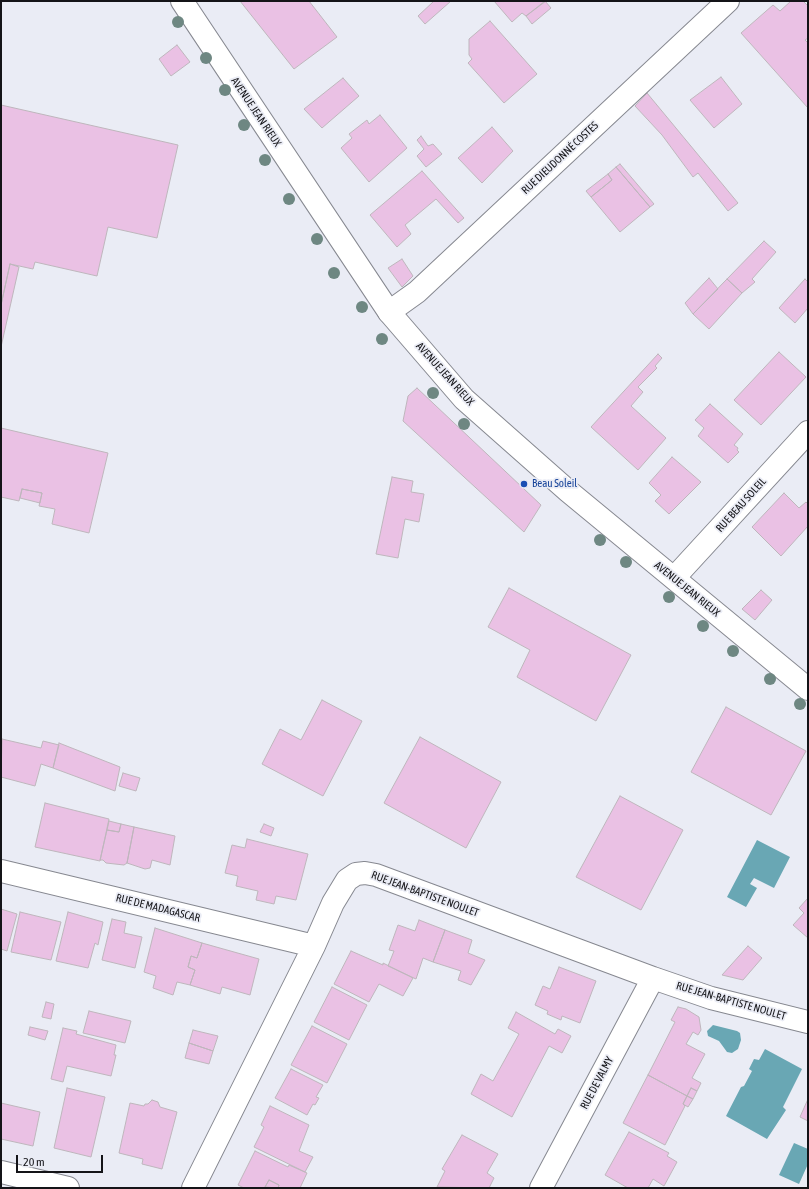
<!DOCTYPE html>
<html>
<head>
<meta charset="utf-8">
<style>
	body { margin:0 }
	#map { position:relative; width:809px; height:1189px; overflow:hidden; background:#eaecf5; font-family:"Asap Condensed",sans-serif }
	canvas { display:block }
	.frame { position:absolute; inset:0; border:2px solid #141418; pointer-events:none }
	.scale { position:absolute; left:16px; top:1155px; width:87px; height:18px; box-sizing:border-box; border:2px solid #141418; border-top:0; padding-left:5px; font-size:12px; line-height:14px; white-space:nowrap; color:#141418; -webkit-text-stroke:3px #eaecf5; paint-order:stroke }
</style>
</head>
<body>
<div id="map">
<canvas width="809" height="1189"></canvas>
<div class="frame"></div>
<div class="scale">20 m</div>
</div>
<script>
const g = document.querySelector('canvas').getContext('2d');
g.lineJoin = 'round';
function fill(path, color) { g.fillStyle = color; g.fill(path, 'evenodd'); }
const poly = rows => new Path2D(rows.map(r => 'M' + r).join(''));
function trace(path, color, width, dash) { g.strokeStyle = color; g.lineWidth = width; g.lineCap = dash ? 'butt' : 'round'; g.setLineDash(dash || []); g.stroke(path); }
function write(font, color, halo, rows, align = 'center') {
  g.font = font + ' "Asap Condensed",sans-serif'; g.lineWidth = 3.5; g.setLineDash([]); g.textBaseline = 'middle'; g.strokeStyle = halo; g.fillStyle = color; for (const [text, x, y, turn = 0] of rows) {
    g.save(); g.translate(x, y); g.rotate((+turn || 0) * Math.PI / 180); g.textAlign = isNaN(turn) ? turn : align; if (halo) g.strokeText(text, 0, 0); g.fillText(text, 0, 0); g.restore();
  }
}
const water = poly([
	[757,840,790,857,774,888,754,878,750,884,757,888,746,907,727,897],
	[713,1025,737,1031,740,1033,741,1040,738,1049,732,1053,727,1052,719,1041,708,1036,707,1031],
	[765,1049,802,1069,783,1107,786,1110,767,1139,726,1116,741,1087,744,1086,752,1071,749,1069,754,1059,759,1060],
	[794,1143,808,1149,808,1164,799,1184,779,1175]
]);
const building = poly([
	[240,1,309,1,337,37,294,69,240,1],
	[434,1,451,1,425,24,418,16,434,1],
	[494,1,546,1,526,16,522,13,512,22,494,1],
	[545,1,551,8,532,24,526,16,545,1],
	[791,1,803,1,808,6,808,38,805,40,808,43,808,108,741,33,773,5,780,11,791,1],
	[490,21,537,74,504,103,468,63,472,59,469,55,469,39,490,21],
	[177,45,190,62,171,76,159,59,177,45],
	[721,77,742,104,714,128,690,100,721,77],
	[343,78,359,96,322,128,304,109,343,78],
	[647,93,738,203,728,211,698,173,693,177,662,135,635,106,647,93],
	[1,105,178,145,157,238,108,227,97,276,35,262,33,269,10,264,1,305,1,105],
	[380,115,407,148,369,182,341,148,352,138,349,134,367,120,369,124,380,115],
	[492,127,513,151,482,183,458,158,492,127],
	[421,136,428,146,433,144,442,154,426,167,417,156,424,149,417,140,421,136],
	[620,164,654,204,650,207,616,167,620,164],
	[616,167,650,207,620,232,591,197,612,180,608,174,616,167],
	[422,171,464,218,458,223,436,199,405,225,411,234,397,247,370,215,422,171],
	[608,174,612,180,591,197,586,191,608,174],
	[764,241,776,252,752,279,755,282,742,293,727,279,764,241],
	[402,259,413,276,402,287,388,268,402,259],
	[10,264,19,267,1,347,1,305,10,264],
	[709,278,718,289,693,314,685,303,709,278],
	[727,279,742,293,709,329,693,314,727,279],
	[805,279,808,282,808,308,795,323,779,308,805,279],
	[779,352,806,377,761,425,734,400,779,352],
	[658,354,662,358,655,366,657,368,638,387,643,392,631,406,666,438,638,470,591,427,658,354],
	[417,388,541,505,524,532,403,421,408,396,417,388],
	[710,404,743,434,734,445,738,448,737,450,739,452,728,463,698,436,704,428,695,420,710,404],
	[1,428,108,453,89,533,52,524,55,509,39,506,42,493,22,489,19,501,1,497,1,428],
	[672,457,701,482,669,514,655,501,661,495,649,483,672,457],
	[392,477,413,481,411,492,424,494,419,522,405,519,398,558,376,554,392,477],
	[22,489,42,493,40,503,20,498,22,489],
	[784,493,799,508,806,502,808,504,808,526,781,556,752,527,784,493],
	[509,588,631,655,596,721,517,677,530,650,488,627,509,588],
	[761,590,772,600,755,620,742,609,761,590],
	[322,700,362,721,323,796,262,764,280,729,301,740,322,700],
	[726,707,806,751,771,815,691,772,726,707],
	[420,737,501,782,466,848,384,803,420,737],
	[2,739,41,748,43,741,59,745,53,768,41,764,35,786,1,777,2,739],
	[59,743,120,767,115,791,53,768,59,743],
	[123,773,140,778,136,791,119,786,123,773],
	[620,796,683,830,641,910,576,877,620,796],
	[45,803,109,819,100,861,35,847,45,803],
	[109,821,121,824,119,832,107,830,109,821],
	[121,824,134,827,127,863,124,865,106,863,103,860,100,860,107,830,119,832,121,824],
	[264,824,274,828,271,836,260,832,264,824],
	[134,827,175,836,170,865,152,860,150,868,145,869,127,863,134,827],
	[247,839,308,854,296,900,276,896,274,904,256,900,258,891,236,886,238,876,225,873,232,845,245,848,247,839],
	[808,898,808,938,793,925,804,913,799,908,808,898],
	[1,909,17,914,7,951,1,949,1,909],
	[20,912,61,922,51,960,11,952,20,912],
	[68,912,103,922,98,945,95,943,88,968,56,961,68,912],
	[112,919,126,922,124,933,142,937,135,968,102,960,112,919],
	[419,920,445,930,433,962,423,958,416,979,388,966,394,951,389,950,398,925,415,931,419,920],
	[155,928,202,943,197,958,191,956,188,967,195,970,190,985,177,982,173,995,153,988,156,976,144,972,155,928],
	[445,930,472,940,468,953,485,960,471,985,458,980,461,971,433,962,445,930],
	[202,943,259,959,250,995,222,987,220,994,190,985,195,970,188,967,191,956,197,958,202,943],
	[748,946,762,958,743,980,722,975,748,946],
	[351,951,383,965,383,963,413,978,403,996,379,984,369,1002,334,984,351,951],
	[559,967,596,981,580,1023,562,1016,561,1020,547,1014,548,1011,535,1005,543,986,550,989,559,967],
	[332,987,367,1005,349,1040,314,1022,332,987],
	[46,1002,54,1004,51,1019,42,1017,46,1002],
	[678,1007,686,1009,699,1017,701,1030,698,1035,693,1032,686,1044,705,1054,692,1078,701,1083,697,1091,691,1088,687,1096,648,1075,675,1022,671,1020,678,1007],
	[89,1011,131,1021,125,1043,83,1033,89,1011],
	[516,1012,555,1034,558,1029,571,1036,562,1053,549,1046,512,1117,471,1094,481,1074,493,1081,519,1034,508,1028,516,1012],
	[312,1026,347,1044,327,1083,291,1065,312,1026],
	[30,1027,48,1031,45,1040,28,1035,30,1027],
	[63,1028,77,1031,76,1034,116,1045,114,1055,116,1055,111,1076,67,1066,63,1082,51,1079,63,1028],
	[193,1030,218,1036,213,1051,189,1043,193,1030],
	[189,1043,213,1051,209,1064,185,1058,189,1043],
	[291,1069,323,1085,316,1097,319,1098,315,1105,313,1104,307,1115,275,1098,291,1069],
	[648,1075,687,1096,683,1104,685,1106,665,1145,623,1123,648,1075],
	[67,1088,105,1097,91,1157,54,1148,67,1088],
	[691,1088,697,1091,693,1099,687,1096,691,1088],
	[687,1096,693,1099,688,1107,683,1104,687,1096],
	[808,1099,808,1121,800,1117,808,1099],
	[152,1100,158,1102,160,1107,177,1112,162,1169,142,1164,143,1159,119,1153,130,1103,144,1106,145,1104,148,1104,152,1100],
	[1,1103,40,1112,33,1146,1,1139,1,1103],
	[270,1106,309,1125,299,1151,313,1157,305,1172,254,1147,264,1127,261,1125,270,1106],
	[629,1132,669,1153,667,1156,677,1162,664,1186,653,1179,648,1188,628,1188,605,1175,629,1132],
	[462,1135,498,1154,487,1173,494,1178,489,1188,437,1187,445,1171,442,1169,462,1135],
	[255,1151,288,1167,289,1165,307,1173,300,1188,278,1188,279,1185,269,1180,265,1187,267,1188,244,1188,238,1185,255,1151],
	[269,1180,279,1185,278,1188,265,1187,269,1180]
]);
const minor = poly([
	[389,312,417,292,728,1],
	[674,578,808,432],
	[1,871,314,946],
	[1,1172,68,1188],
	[193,1188,314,946,333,903,347,880,356,874,365,873,376,875,653,978,711,998,808,1022],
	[541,1188,653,978]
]);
const secondary = poly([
	[182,1,389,312,464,399,568,491,808,689]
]);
const trees = [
	[178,22],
	[206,58],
	[225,90],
	[244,125],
	[265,160],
	[289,199],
	[317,239],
	[334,273],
	[362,307],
	[382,339],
	[433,393],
	[464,424],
	[600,540],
	[626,562],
	[669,597],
	[703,626],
	[733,651],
	[770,679],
	[800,704]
];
const markers = [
	[524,484,4,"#1a4fb4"]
];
const streetNames = [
	["AVENUE JEAN RIEUX",256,112,56],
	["RUE DIEUDONNÉ COSTES",560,158,-43],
	["AVENUE JEAN RIEUX",445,374,48],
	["RUE BEAU SOLEIL",741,505,-48],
	["AVENUE JEAN RIEUX",687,589,39],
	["RUE JEAN-BAPTISTE NOULET",425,894,20],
	["RUE DE MADAGASCAR",158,908,14],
	["RUE JEAN-BAPTISTE NOULET",731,1001,16],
	["RUE DE VALMY",597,1083,-62]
];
const transitNames = [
	["Beau Soleil",532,484]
];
fill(water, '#69a7b4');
fill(building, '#eac1e4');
trace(building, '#beb6bc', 1);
trace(minor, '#868890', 24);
trace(secondary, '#868890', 24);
trace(minor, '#fff', 22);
trace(secondary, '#fff', 22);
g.fillStyle = '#6e8782';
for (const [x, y] of trees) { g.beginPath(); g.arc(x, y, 6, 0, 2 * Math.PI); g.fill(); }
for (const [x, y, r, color] of markers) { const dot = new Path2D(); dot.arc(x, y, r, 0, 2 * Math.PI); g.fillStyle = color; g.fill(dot); trace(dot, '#eaecf5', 1.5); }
write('11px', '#141418', '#eaecf5', streetNames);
write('11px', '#164399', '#eaecf5', transitNames, 'left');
</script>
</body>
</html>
